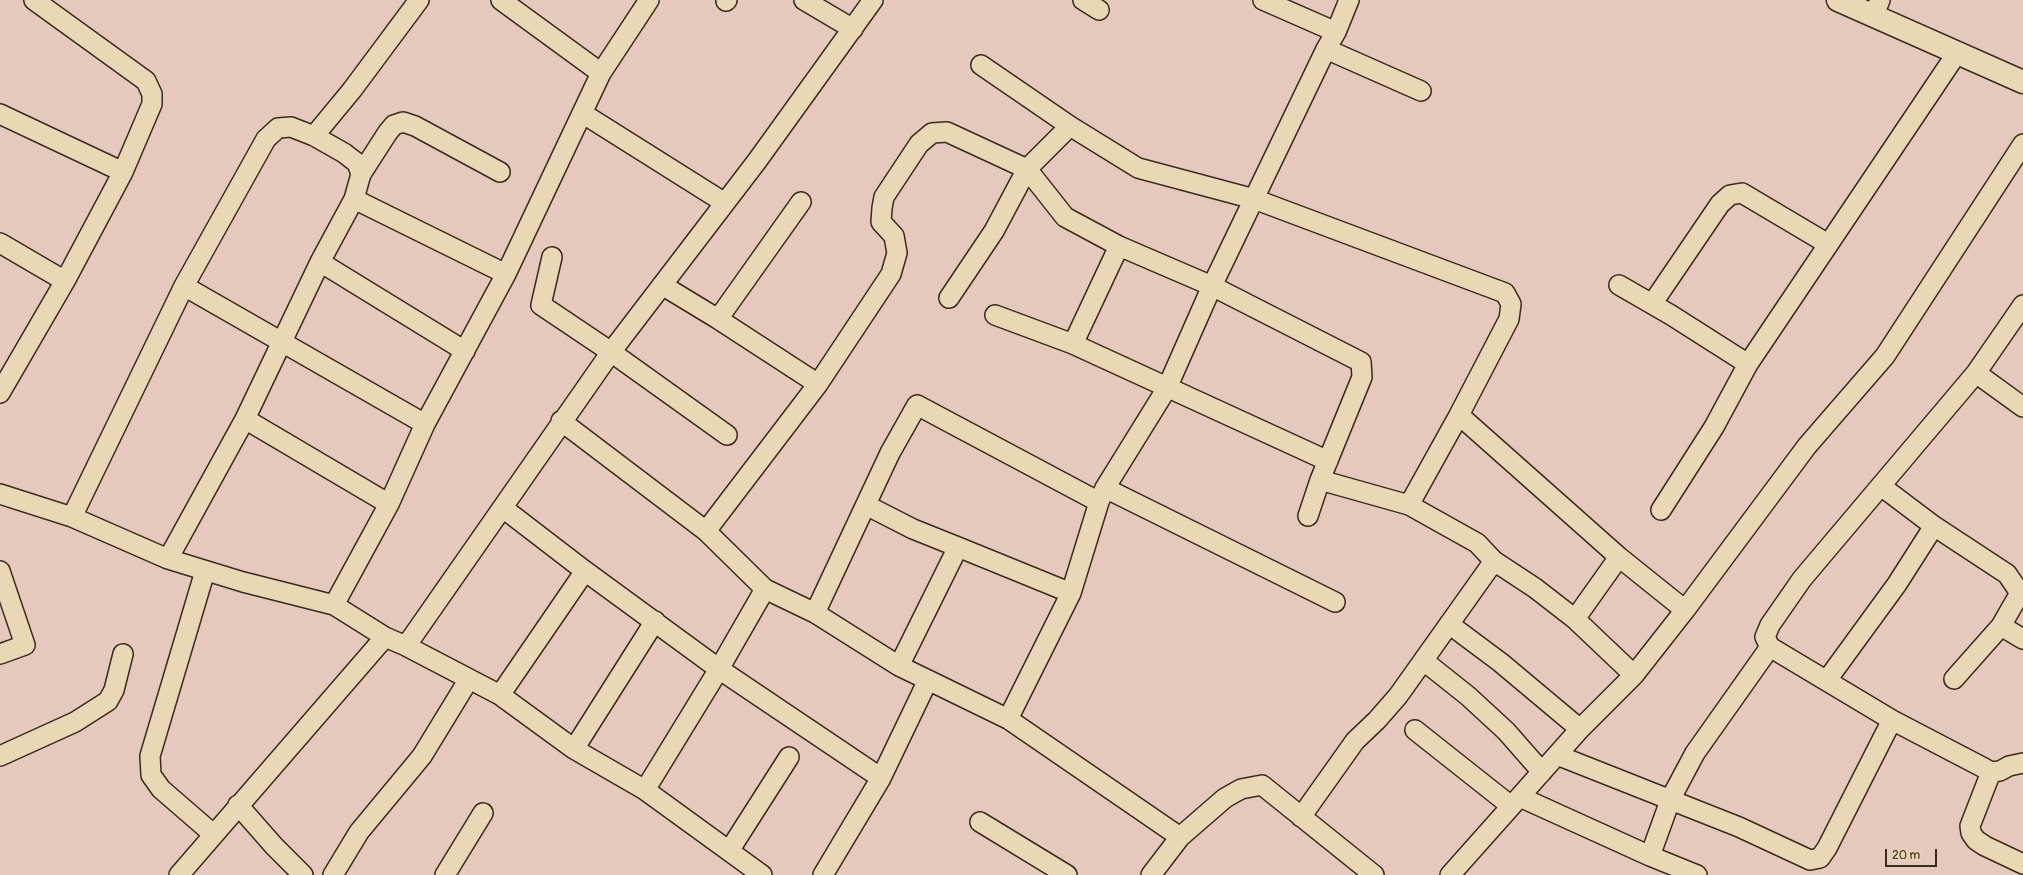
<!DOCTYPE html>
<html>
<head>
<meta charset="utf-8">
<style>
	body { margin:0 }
	#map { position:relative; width:2023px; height:875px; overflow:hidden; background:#e4c9bc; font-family:Pangolin,sans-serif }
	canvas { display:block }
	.scale { position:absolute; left:1885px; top:849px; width:52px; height:18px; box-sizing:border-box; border:2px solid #3b2a1e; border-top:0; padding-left:5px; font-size:12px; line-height:14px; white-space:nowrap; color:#3b2a1e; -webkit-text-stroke:3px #ead7b5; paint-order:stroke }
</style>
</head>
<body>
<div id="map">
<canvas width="2023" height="875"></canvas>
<div class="scale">20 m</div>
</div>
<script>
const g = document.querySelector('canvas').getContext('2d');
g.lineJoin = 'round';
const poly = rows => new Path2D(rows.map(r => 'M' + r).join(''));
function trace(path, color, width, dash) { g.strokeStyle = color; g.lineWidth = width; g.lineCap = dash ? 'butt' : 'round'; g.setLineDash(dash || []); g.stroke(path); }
const minor = poly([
	[501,0,601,73],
	[804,0,853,29],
	[1083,0,1099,10],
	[1263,0,1336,32],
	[726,1,727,0],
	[1874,15,1880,0],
	[1326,49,1421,91],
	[981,65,1070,126,1138,168,1254,199,1505,293,1511,304,1509,319,1459,415,1409,505],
	[582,113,725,203],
	[0,114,123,172],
	[314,136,352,90,419,0],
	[361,174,388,132,394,125,403,122,415,126,500,172],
	[354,199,506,274],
	[0,243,65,281],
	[552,257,541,305,611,352,727,435],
	[320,262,465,351],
	[662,285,718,319,818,384],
	[1619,285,1671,315,1748,364],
	[184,286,425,424],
	[949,298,994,231,1027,169,1065,217,1119,246,1212,286,1361,362,1362,377,1320,480,1308,516],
	[1652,304,1720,204,1730,195,1742,193,1828,244],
	[995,315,1073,344,1328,461],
	[718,319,801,202],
	[1073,344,1119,246],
	[1976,373,2023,305],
	[0,393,65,281,123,172,152,104,152,94,146,81,34,0],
	[2023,407,1976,373,1802,579,1770,625,1765,637,1770,647,1892,720,1984,768,1991,772,2000,771,2009,766,2023,763],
	[245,419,389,504],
	[561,421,706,531],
	[1881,486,1934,526,2007,574,2020,593,2001,626,1954,679],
	[1105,488,1335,602],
	[0,494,72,517,168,559,243,582,334,605,385,637,406,646,611,352,757,161,873,0],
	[866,505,913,529,958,547,899,666],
	[503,508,585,571,719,669,881,778],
	[1661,510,1714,427,1748,364,1957,53],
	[72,517,184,286,266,139,278,128,291,127,314,136,344,153,357,163,361,174,354,199,320,262,245,419,168,559],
	[958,547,1071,593],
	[1494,561,1535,588,1575,619,1634,675],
	[0,571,25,645,0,654],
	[205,571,150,756,151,775,161,789,213,834],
	[765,589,706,531,818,384,891,274,897,253,894,236,881,222,882,208,884,197,919,144,932,133,947,132,1027,169,1070,126],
	[334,605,389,504,425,424,506,274,601,73,649,0],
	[1685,610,1807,446,1885,356,2023,144],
	[815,613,890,453,917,405,1099,502],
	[1575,619,1619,557],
	[1449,624,1500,662,1580,729],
	[2001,626,2023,639],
	[406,646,500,695,574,749,645,790,762,875],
	[1424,661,1468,696,1506,731,1542,772],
	[1827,680,1897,584,1934,526],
	[500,695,585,571],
	[1008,719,1071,593,1099,502,1105,488,1167,388,1212,286,1326,49,1336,32,1349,0],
	[1415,730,1511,806],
	[574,749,655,621],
	[1557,755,1739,827,1810,860,1820,858,1827,848,1892,720],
	[0,756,75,722,108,701,114,690,123,654],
	[1991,772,1970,826,1971,833,1976,840,1985,846,2023,864],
	[645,790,719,669,765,589,815,613,899,666,928,680],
	[1520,797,1650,856,1697,875],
	[238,805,274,846,303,875],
	[1301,817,1355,741,1377,720,1398,696,1494,561,1477,543,1409,505,1320,480],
	[980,822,1067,875],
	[729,851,789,757],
	[1650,856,1671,798,1695,753,1770,647],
	[179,875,385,637],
	[333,875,359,832,422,756,469,679],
	[445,875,483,813],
	[823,875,881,778,928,680,1008,719,1180,837,1225,798,1241,789,1262,785,1374,875],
	[1151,875,1180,837],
	[1450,875,1580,729,1634,675,1685,610,1619,557,1459,415]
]);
const major = poly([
	[1838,0,2023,82]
]);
trace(minor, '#3b2a1e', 22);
trace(major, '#3b2a1e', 25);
trace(minor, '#ead7b5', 19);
trace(major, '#ead7b5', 22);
</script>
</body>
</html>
